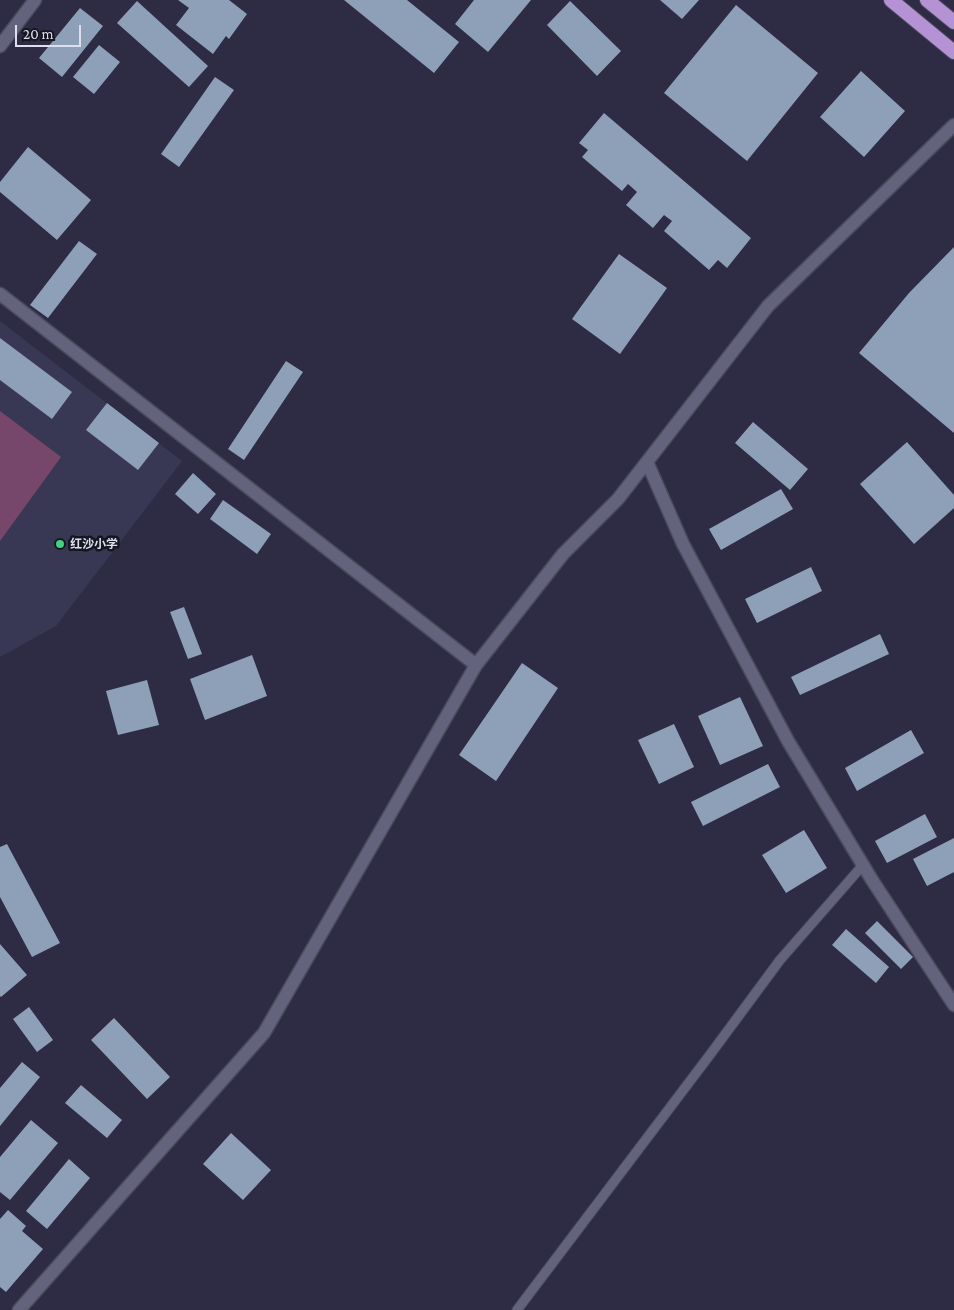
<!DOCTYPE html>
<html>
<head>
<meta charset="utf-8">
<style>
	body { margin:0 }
	#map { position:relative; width:954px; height:1310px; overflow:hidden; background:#2d2c44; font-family:"Crimson Pro",serif }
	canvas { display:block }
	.scale { position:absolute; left:15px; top:25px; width:66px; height:22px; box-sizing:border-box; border:2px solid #dedfee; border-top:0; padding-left:6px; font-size:15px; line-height:18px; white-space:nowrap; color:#dedfee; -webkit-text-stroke:4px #161621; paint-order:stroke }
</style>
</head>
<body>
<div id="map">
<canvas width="954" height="1310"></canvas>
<div class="scale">20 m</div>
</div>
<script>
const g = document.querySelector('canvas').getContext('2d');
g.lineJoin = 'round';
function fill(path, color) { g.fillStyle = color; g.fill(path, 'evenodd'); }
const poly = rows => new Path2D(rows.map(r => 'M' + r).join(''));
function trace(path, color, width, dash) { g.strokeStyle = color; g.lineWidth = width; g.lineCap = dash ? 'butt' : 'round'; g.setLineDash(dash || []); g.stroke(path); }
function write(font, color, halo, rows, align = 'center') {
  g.font = font + ' "Crimson Pro","Noto Sans SC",serif'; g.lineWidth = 5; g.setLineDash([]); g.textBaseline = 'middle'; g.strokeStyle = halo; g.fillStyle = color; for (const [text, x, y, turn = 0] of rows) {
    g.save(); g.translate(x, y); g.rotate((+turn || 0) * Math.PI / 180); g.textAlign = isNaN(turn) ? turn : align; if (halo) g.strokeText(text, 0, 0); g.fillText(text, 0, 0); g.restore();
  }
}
const built = poly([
	[0,321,182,461,56,626,0,657]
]);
const green = poly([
	[0,411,61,457,0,541]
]);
const building = poly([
	[178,0,229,0,247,14,229,39,226,36,213,54,176,25,189,8],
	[344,0,407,0,459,42,434,73],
	[474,0,531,0,488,52,455,24],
	[660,0,699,0,682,19],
	[137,1,208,66,189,87,117,23],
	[570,1,621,51,597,76,547,25],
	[736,5,818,73,747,161,664,93],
	[80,8,103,26,62,77,39,58],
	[99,45,120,62,94,94,73,77],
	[861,71,905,111,864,157,820,117],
	[215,77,234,90,179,167,161,154],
	[604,113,751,238,727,268,718,260,709,270,664,231,672,221,664,215,653,228,626,205,637,192,628,184,622,191,582,157,588,150,579,143],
	[28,147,91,200,57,240,0,192,0,182],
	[79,241,97,254,48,318,30,305],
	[954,247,954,433,859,353,909,293],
	[619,254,667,288,620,354,572,319],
	[0,338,72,392,52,419,0,380],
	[286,361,303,372,244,460,228,449],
	[107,403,159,443,138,470,86,430],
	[753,422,808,469,790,490,735,443],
	[907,442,954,495,954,508,914,544,860,484],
	[193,473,216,494,198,514,175,494],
	[781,489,793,509,721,550,709,529],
	[223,500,271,534,257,554,210,519],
	[811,567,822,591,757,623,745,599],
	[184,607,202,654,188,659,170,612],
	[880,634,889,654,800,695,791,677],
	[252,655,267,696,205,720,190,679],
	[522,663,558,688,496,781,459,755],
	[147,680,159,725,118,735,106,691],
	[740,697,763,746,720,765,698,716],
	[674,724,694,767,659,784,638,740],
	[911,730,924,753,857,791,845,768],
	[768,764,780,787,703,826,691,802],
	[925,814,937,837,887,863,875,841],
	[804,830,827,868,786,893,762,855],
	[954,838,954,872,927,886,913,859],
	[7,844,60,943,32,957,0,897,0,847],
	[877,921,913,957,901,969,865,933],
	[846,929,889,967,876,983,832,945],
	[0,944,27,975,1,997,0,996],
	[29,1007,53,1040,37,1052,13,1019],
	[114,1018,170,1077,147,1099,91,1040],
	[22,1062,40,1077,0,1126,0,1088],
	[81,1085,122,1120,107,1138,65,1103],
	[31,1120,58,1143,10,1200,0,1192,0,1157],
	[231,1133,271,1170,243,1200,203,1164],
	[69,1159,90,1178,47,1229,26,1211],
	[8,1210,26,1226,22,1231,43,1249,6,1292,0,1287,0,1219]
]);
const service = poly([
	[517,1310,712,1052,780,960,863,865]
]);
const minor = poly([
	[0,46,35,0],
	[0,294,476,665],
	[647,462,683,544,788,741,872,880,954,1005],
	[19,1310,264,1033,476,665,563,554,618,499,768,306,954,125]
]);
const trunk = poly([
	[891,0,954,52],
	[927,0,954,22]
]);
const markers = [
	[60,544,5,"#36d881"]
];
const poiNames = [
	["红沙小学",70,544]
];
fill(built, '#393854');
fill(green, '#77466b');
fill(building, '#8e9fb8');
trace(service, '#4a495d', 11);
trace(minor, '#4a495d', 15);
trace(trunk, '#4a495d', 16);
trace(service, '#63637e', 9);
trace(minor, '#63637e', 12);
trace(trunk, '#b492d3', 14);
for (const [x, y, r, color] of markers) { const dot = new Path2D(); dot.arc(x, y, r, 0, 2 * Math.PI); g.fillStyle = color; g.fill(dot); trace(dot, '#161621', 2); }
write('bold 12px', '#dedfee', '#161621', poiNames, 'left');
</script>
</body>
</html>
